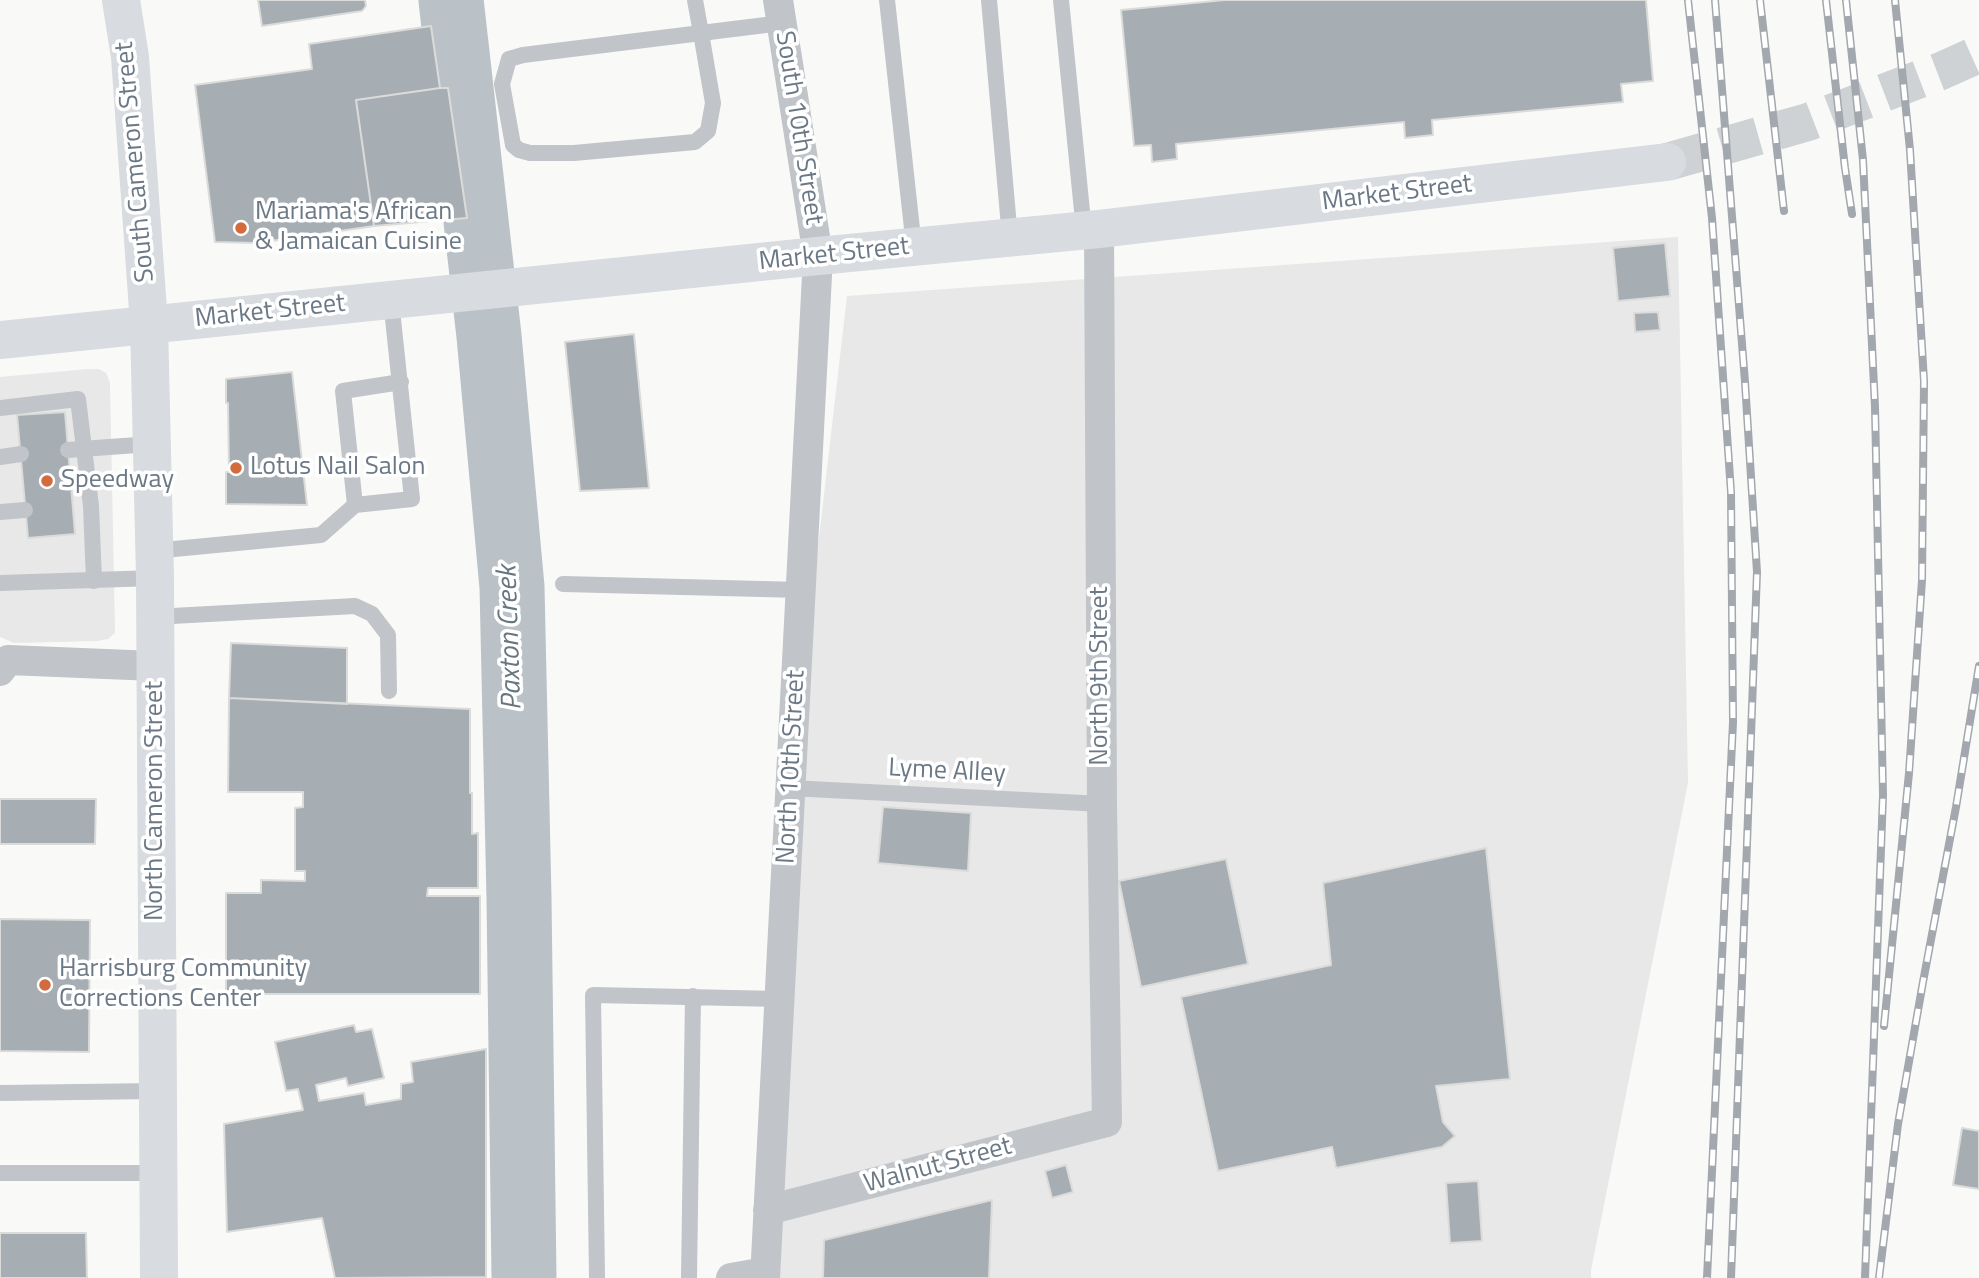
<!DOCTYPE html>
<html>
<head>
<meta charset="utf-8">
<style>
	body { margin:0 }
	canvas { display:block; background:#f9f9f7 }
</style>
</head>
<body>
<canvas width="1979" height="1278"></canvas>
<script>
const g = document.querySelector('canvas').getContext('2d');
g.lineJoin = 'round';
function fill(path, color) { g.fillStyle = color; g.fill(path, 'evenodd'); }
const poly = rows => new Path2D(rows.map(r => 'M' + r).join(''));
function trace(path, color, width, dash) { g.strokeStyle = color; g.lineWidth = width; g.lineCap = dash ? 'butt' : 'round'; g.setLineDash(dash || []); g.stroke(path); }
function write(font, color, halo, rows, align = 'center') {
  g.font = font + ' "Titillium Web",sans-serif'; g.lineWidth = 7; g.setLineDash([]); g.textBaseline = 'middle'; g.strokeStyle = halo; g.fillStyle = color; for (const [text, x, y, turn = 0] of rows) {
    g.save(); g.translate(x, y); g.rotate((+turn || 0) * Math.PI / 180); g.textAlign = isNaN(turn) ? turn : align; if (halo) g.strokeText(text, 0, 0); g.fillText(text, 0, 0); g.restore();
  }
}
const built = poly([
	[1678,237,1688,783,1591,1270,1591,1278,766,1278,790,788,847,296],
	[88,369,99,369,106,373,110,383,115,633,108,639,97,641,14,643,0,637,0,377]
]);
const river = poly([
	[451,0,489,336,512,587,519,898,524,1278]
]);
const building = poly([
	[258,0,365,0,366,6,362,11,262,26,258,0],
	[1225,0,1646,0,1653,81,1621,84,1623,102,1432,120,1433,135,1405,138,1404,122,1176,144,1177,159,1152,162,1151,145,1134,146,1121,10,1225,0],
	[431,26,440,88,356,100,374,226,257,243,215,242,195,85,312,69,309,44,431,26],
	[440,88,448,88,467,218,374,226,356,100,440,88],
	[1665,243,1670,296,1618,301,1613,248,1665,243],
	[1658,312,1660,330,1635,332,1634,313,1658,312],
	[634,334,649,488,580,491,565,342,634,334],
	[292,372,307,505,226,504,226,472,229,472,228,403,226,403,226,379,292,372],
	[65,412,75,534,28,538,17,415,65,412],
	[231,643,347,648,347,704,229,698,231,643],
	[229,698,470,709,470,793,472,793,472,834,478,833,478,888,428,888,427,896,480,896,480,994,226,994,226,893,261,893,261,880,305,881,305,871,295,871,295,808,303,807,303,792,228,792,229,698],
	[0,799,96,799,95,844,0,844,0,799],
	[883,807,971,813,968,871,878,863,883,807],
	[1486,848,1510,1079,1436,1086,1443,1122,1455,1136,1442,1147,1336,1168,1332,1147,1218,1171,1181,997,1331,965,1323,883,1486,848],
	[1226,859,1248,964,1141,987,1119,881,1226,859],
	[0,919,90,920,89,1052,0,1051,0,919],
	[354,1025,356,1032,372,1029,384,1078,348,1086,346,1078,316,1085,319,1101,364,1093,366,1105,401,1099,401,1084,413,1082,411,1062,486,1049,486,1277,335,1278,322,1218,227,1232,224,1124,303,1110,298,1089,286,1091,275,1042,354,1025],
	[1962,1128,1979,1131,1979,1189,1953,1185,1962,1128],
	[1066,1165,1073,1192,1052,1198,1045,1171,1066,1165],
	[1478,1181,1482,1241,1450,1243,1446,1183,1478,1181],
	[992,1200,989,1278,823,1278,824,1240,992,1200],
	[0,1233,86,1233,87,1278,0,1278,0,1233]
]);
const primaryTunnel = poly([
	[1667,162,1808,122,1941,71,1979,54]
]);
const service = poly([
	[695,0,701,33,713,103,708,131,695,142,574,153,530,153,519,150,513,145,502,84,509,59,523,55,701,33,782,23],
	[887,0,914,247],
	[989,0,1010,238],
	[1061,0,1084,231],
	[0,408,78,399,91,506,94,581],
	[68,450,151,444],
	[0,457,21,454],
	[355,505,343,391,401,382],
	[0,512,25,510],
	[153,551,321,535,355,505,412,499,391,300],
	[0,583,155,578],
	[563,584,801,590],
	[154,617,355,606,372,614,388,635,389,691],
	[790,788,1102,804],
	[0,1093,158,1091],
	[0,1173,159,1173],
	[597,1278,593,995,779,999],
	[689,1278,693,996]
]);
const minor = poly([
	[0,671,8,660,155,666],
	[768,1210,1107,1122,1102,804,1099,229],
	[731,1278,765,1272],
	[765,1278,818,256,778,0]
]);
const primary = poly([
	[0,340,818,256,1099,229,1667,162]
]);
const trunk = poly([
	[121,0,130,57,149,324,155,578,159,1278]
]);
const rail = poly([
	[1688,0,1712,218,1731,492,1733,722,1707,1278],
	[1715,0,1745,382,1757,572,1731,1278],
	[1760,0,1784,211],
	[1826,0,1845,168,1852,214],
	[1846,0,1863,160,1875,407,1883,795,1865,1278],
	[1884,1026,1909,773,1922,580,1924,381,1910,150,1895,0],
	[1879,1278,1898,1124,1923,982,1956,807,1979,666]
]);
const markers = [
	[241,228,7,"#d26b3e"],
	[236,468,7,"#d26b3e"],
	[47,481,7,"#d26b3e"],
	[45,985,7,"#d26b3e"]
];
const streetNames = [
	["South 10th Street",798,128,81],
	["South Cameron Street",136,162,-95],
	["Market Street",1397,194,-7],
	["Market Street",834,255,-6],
	["Market Street",270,312,-6],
	["North 9th Street",1101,676,-90],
	["North 10th Street",792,767,-87],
	["Lyme Alley",947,772,3],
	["North Cameron Street",156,801,-90],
	["Walnut Street",938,1166,-15]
];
const poiNames = [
	["Mariama's African",255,213],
	["& Jamaican Cuisine",255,243],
	["Lotus Nail Salon",250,468],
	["Speedway",61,481],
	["Harrisburg Community",59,970],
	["Corrections Center",59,1000]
];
const waterNames = [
	["Paxton Creek",511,638,-92]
];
fill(built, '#e7e8e7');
trace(river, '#bac2c7', 65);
fill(building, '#a6adb3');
trace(building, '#dbdbd9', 2);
trace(primaryTunnel, '#ced2d5', 38, [38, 19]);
trace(service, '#c1c4c8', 16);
trace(minor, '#c1c4c8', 30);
trace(primary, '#d8dbdf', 38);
trace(trunk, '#d8dbdf', 38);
trace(rail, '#a3a8ae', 8);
trace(rail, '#fff', 5, [16]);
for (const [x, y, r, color] of markers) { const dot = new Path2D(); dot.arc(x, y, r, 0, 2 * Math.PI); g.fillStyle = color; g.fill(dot); trace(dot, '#fff', 2.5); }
write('26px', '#6b7885', '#fff', streetNames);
write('26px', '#6b7885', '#fff', poiNames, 'left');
write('italic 28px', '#67777f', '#fff', waterNames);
</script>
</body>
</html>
